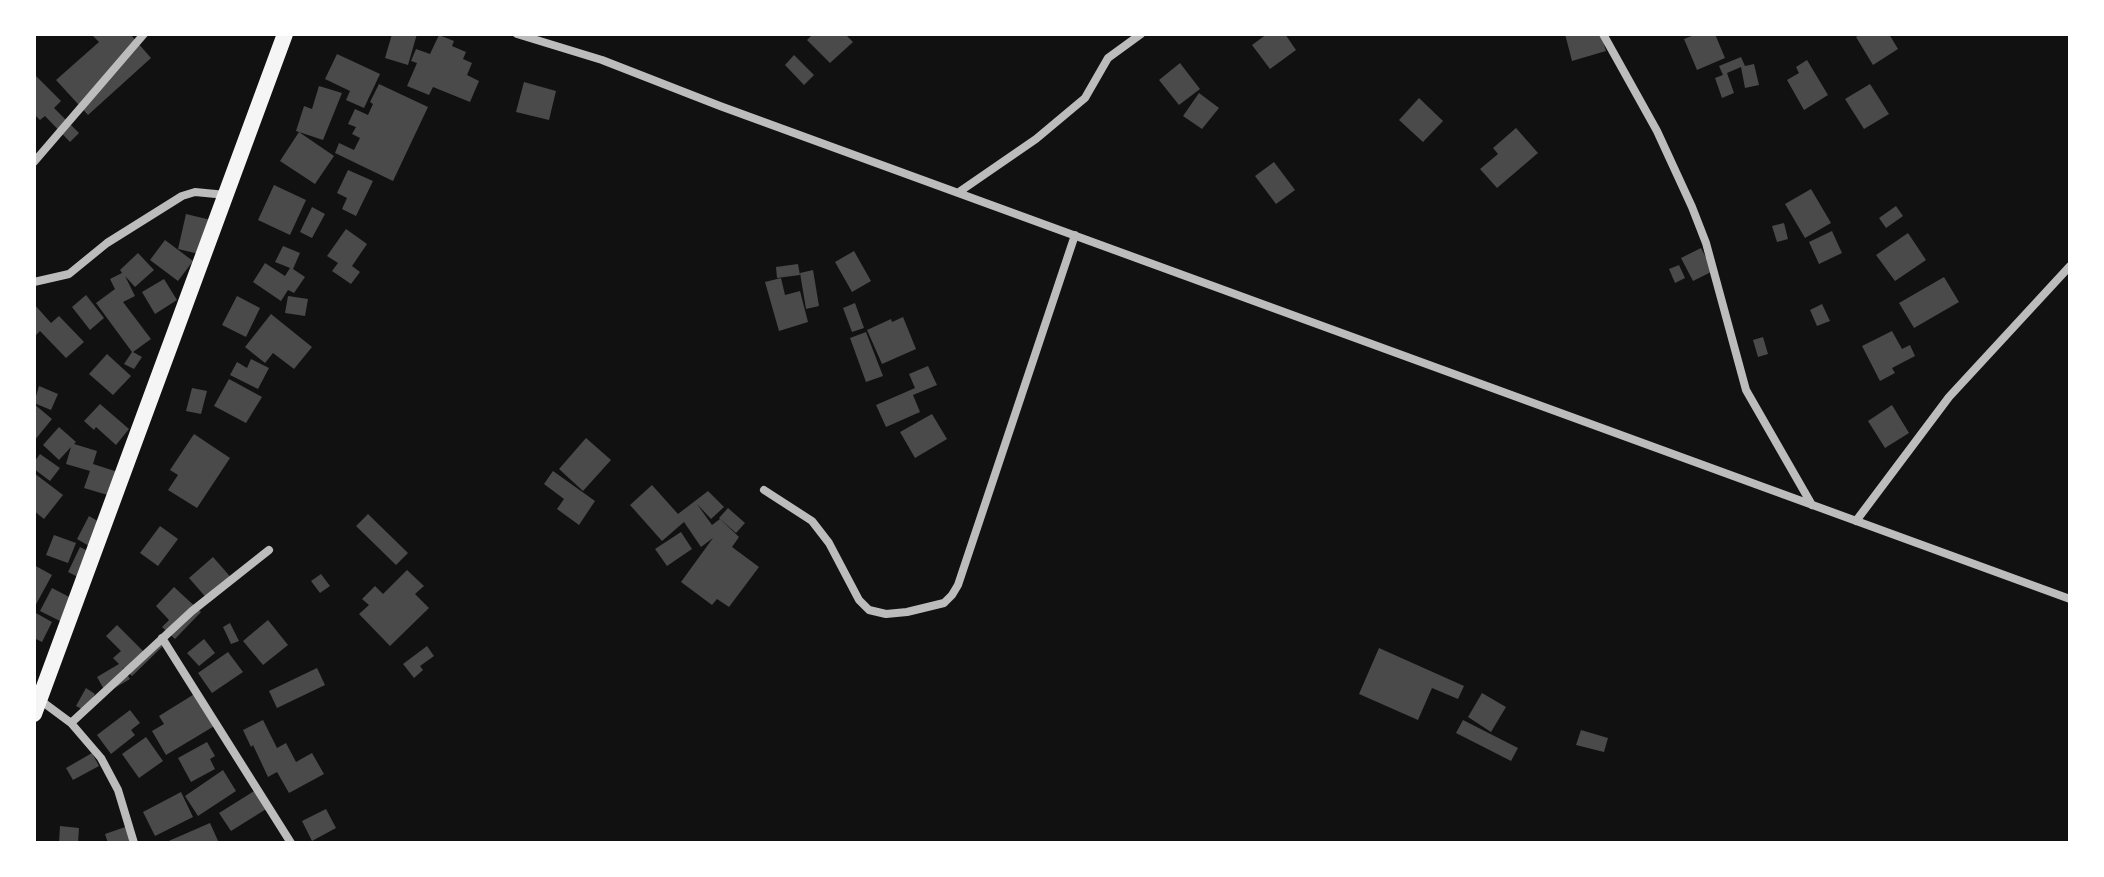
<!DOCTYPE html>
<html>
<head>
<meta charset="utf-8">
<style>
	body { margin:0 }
	#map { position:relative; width:2104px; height:877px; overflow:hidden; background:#111; font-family:Commissioner,sans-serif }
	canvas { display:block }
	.frame { position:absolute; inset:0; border:36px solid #fff; pointer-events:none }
</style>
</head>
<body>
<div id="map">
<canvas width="2104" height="877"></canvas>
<div class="frame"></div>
</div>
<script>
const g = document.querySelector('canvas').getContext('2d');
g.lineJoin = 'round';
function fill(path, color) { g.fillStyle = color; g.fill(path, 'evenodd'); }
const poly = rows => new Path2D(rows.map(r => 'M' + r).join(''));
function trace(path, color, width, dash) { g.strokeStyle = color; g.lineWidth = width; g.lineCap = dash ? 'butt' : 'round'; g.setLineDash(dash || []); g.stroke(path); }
const building = poly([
	[91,34,130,34,151,58,88,115,56,80,99,42],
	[392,34,417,34,408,65,385,58],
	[813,34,845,34,853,42,830,63,807,40],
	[1267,34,1285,34,1296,50,1270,69,1252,45],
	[1565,34,1601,34,1606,51,1572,61],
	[1697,34,1715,34,1725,58,1697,70,1684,39],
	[1861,34,1889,34,1898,49,1873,65,1856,37],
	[439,35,454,41,452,46,466,52,463,59,472,63,467,75,479,81,470,102,433,87,429,95,407,86,417,63,411,61,416,49,430,54],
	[337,54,380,74,364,108,346,100,350,91,325,79],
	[794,55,814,75,804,85,785,65],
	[1741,57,1745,66,1754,64,1759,85,1745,88,1741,67,1727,73,1734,93,1722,98,1715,78,1723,75,1719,66],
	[1807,60,1828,95,1804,110,1787,80,1799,73,1796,67],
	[1180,63,1200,89,1179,105,1159,80],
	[34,74,61,101,54,108,79,133,70,142,45,116,40,120,34,114],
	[524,82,556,91,549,120,516,112],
	[379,84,428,107,393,181,335,153,339,143,354,150,360,138,352,134,356,127,348,124,355,109,368,115,373,104,370,102],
	[1870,84,1889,114,1864,129,1845,99],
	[319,86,342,93,323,140,296,131,304,106,312,109],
	[1199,93,1219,108,1202,129,1183,116],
	[1419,98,1443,121,1423,142,1399,120],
	[1516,128,1538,153,1497,188,1480,169,1498,154,1493,148],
	[299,132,334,156,315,184,280,161],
	[1274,162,1295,190,1276,204,1255,176],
	[348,170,373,181,356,216,342,209,347,198,337,193],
	[274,185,306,200,290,235,258,220],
	[1811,189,1831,223,1805,238,1785,204],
	[1896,206,1903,216,1886,228,1879,218],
	[312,207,325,214,312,238,300,232],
	[186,214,211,220,203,255,178,249],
	[1784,223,1788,239,1777,242,1772,226],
	[346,229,367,244,352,266,360,272,351,284,332,271,338,263,327,256],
	[1832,231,1842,253,1819,264,1809,242],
	[1908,233,1926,260,1895,281,1876,255],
	[165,240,193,261,178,281,150,260],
	[283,246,300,253,293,269,305,277,294,293,288,290,281,301,253,282,265,263,285,276,290,268,275,262],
	[1701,248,1713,271,1693,281,1681,258],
	[854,251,871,281,852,292,835,262],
	[138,253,154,270,135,287,125,276,135,296,123,302,151,339,133,352,142,357,134,369,124,364,132,352,96,303,115,289,110,279,122,273,120,270],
	[798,264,800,275,777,278,776,267],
	[1679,265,1685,278,1675,283,1669,269],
	[813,270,819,306,806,309,800,273],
	[1944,277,1959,302,1914,328,1899,303],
	[781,278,785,295,800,291,808,322,779,331,765,282],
	[164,279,177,300,155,314,142,292],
	[86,295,104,318,90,330,72,307],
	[237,296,260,308,246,337,222,325],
	[288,296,308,299,305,316,285,313],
	[855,303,864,328,852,332,843,308],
	[34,304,51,323,59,316,84,342,66,358,40,331,34,337],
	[1822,304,1830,321,1817,326,1810,310],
	[271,314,312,347,294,369,273,353,265,363,245,347],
	[903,317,916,349,882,364,867,330,891,319,892,322],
	[1892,331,1902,349,1910,345,1915,356,1892,368,1895,373,1880,381,1862,346],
	[866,332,883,376,866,382,850,338],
	[1763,337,1768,354,1758,357,1753,340],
	[107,354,131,376,113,395,89,374],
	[251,359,269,368,258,389,230,375,237,362,247,368],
	[928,366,937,385,913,395,920,412,886,427,876,405,915,388,909,374],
	[229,379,262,397,246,423,214,406],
	[39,386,58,394,51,410,34,403],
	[192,388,207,391,201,414,186,411],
	[34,404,52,419,34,441],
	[100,404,129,429,116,445,96,427,94,430,84,421],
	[1892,405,1909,433,1885,448,1868,421],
	[932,414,947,439,915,458,900,432],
	[59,427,76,442,74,444,97,451,93,464,118,472,111,496,84,488,90,471,66,464,71,447,59,460,43,445],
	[194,434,230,458,197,508,168,490,178,475,170,470],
	[586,438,611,460,583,491,559,469],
	[40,454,60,468,50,481,34,469,34,462],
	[553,471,595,501,579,525,557,509,564,499,544,484],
	[34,473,63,495,44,519,34,511],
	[652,485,678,514,708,491,724,507,711,519,697,504,712,525,720,519,739,537,732,547,759,567,729,607,717,599,712,605,681,582,713,538,701,547,684,522,662,541,630,505],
	[728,508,745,523,736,533,719,518],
	[368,514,408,553,396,565,356,526],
	[89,516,101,523,89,546,77,539],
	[160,526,178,539,158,566,140,553],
	[681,532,692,549,667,566,655,549],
	[54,535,76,543,68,563,46,555],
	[80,547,92,553,80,578,68,572],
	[213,557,234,581,210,602,189,578],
	[34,565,52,575,34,608],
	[407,570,424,586,415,594,429,608,390,646,359,614,369,605,362,599,375,586,383,594],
	[321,574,330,586,320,593,311,581],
	[174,587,201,612,175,639,162,627,169,620,156,606],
	[52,588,77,601,66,624,40,611],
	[34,612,52,622,42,642,34,638],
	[268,620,288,645,263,665,243,641],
	[230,623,239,641,231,644,223,627],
	[117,625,144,652,157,640,163,646,132,676,122,667,130,679,106,693,97,677,119,664,113,658,121,651,106,636],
	[204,639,215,653,199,666,187,653],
	[427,646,434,656,420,666,423,670,414,678,403,664],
	[1379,648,1464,686,1458,699,1432,688,1418,720,1359,694],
	[228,652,243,672,212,693,198,673],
	[317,668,325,685,277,708,269,691],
	[86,688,95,694,86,711,76,706],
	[196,693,216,725,166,755,152,731,164,724,159,716],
	[1482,693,1506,707,1491,732,1468,717],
	[130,710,140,723,131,730,135,735,111,754,97,735],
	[263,720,277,748,286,743,296,762,312,753,324,774,289,793,277,772,268,777,253,745,251,747,243,730],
	[1463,720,1518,748,1511,761,1456,733],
	[1581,730,1608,738,1604,752,1576,745],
	[146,737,163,761,139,778,122,754],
	[207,742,215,756,210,759,215,769,191,782,178,758],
	[92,753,99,766,73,780,66,768],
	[223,770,236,791,198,816,185,796],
	[259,788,271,806,231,831,219,813],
	[181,792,193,817,155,836,143,812],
	[326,809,336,828,312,841,302,821],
	[210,823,219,843,164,843],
	[131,825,137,843,108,843,105,834],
	[60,826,79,828,78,843,59,843]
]);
const minor = poly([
	[517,34,602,60,720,106,2070,599],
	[1603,34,1657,131,1692,207,1706,243,1746,390,1812,505],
	[34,162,144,34],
	[959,192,1036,139,1085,98,1108,58,1141,34],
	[34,282,69,274,107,243,182,196,195,192,226,195],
	[764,490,812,521,829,543,859,600,869,610,886,614,907,612,944,603,952,595,958,585,1075,235],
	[1856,521,1949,397,2070,266],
	[162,638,291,843],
	[40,700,71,723,101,758,118,790,134,843],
	[71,723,192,611,269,550]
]);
const secondary = poly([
	[34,714,285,34]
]);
fill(building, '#4a4a4a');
trace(minor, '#bcbcbc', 8);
trace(secondary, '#f5f5f5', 16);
</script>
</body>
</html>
